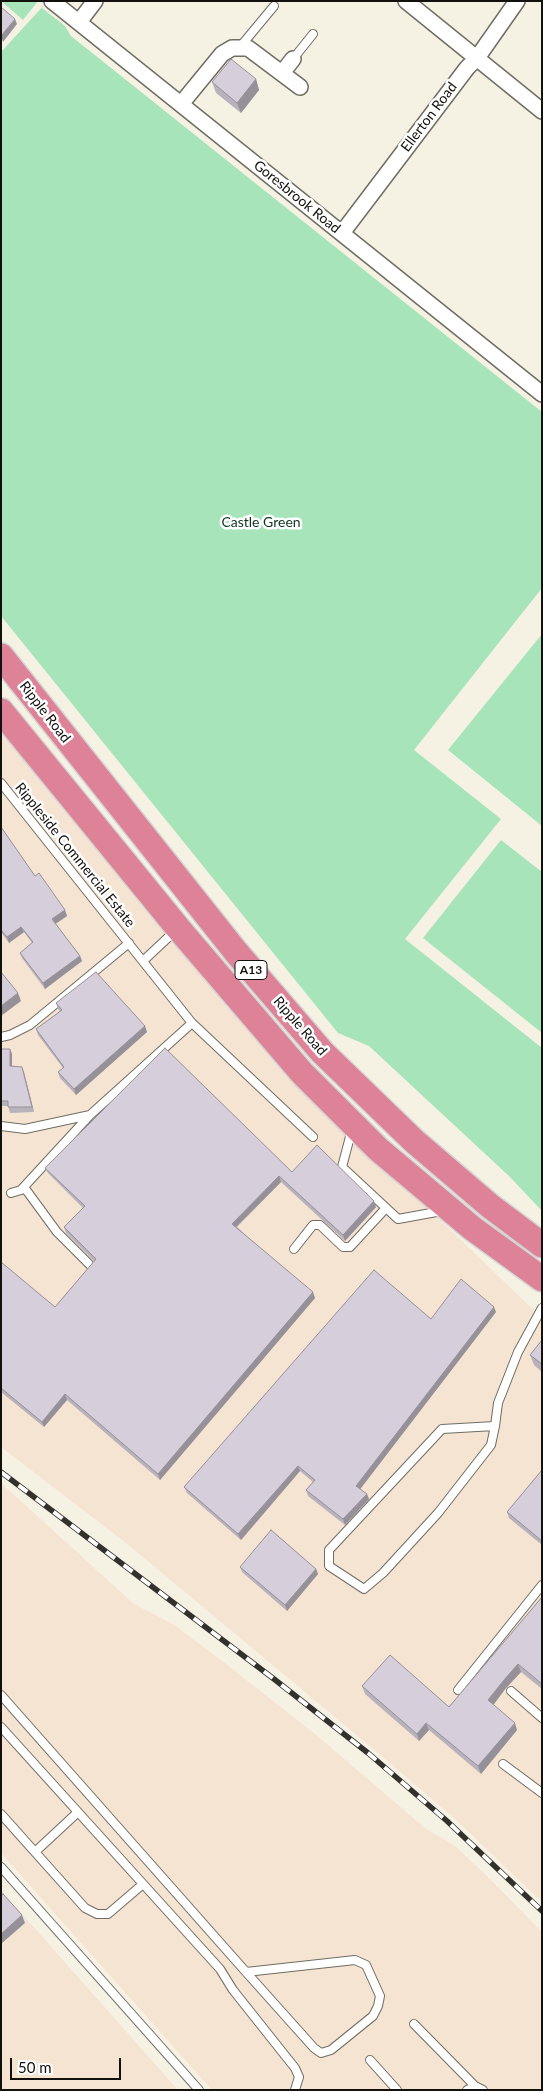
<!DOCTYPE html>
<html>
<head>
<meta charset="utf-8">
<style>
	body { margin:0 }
	#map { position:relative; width:543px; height:2091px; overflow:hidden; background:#f5f2e4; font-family:Lato,sans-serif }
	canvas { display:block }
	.frame { position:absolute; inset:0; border:2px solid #12110d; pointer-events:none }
	.scale { position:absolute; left:10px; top:2058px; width:111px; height:22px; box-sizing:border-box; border:2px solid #12110d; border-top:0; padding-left:6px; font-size:15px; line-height:18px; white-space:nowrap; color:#12110d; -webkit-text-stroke:4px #fff; paint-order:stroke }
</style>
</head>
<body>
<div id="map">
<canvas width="543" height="2091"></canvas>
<div class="frame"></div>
<div class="scale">50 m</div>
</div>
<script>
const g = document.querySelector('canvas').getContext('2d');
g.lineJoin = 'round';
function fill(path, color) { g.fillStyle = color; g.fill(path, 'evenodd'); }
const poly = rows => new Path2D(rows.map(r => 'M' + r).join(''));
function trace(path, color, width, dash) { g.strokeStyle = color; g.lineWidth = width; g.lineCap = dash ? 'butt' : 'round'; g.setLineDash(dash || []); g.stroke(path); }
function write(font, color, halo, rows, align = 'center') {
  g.font = font + ' Lato,sans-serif'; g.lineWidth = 5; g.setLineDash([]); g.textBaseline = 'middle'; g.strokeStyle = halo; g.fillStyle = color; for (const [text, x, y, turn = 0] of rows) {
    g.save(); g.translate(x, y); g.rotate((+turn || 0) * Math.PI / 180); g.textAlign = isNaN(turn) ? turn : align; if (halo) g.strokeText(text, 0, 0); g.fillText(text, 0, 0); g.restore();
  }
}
const industrial = poly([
	[1,724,409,1190,542,1318,542,1902,452,1816,371,1747,126,1543,1,1447],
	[1,1483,134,1604,173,1624,226,1664,314,1733,425,1828,455,1846,491,1880,542,1932,542,2090,212,2090,1,1853],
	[1,1890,116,2020,178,2090,1,2090]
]);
const green = poly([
	[1,1,38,1,23,20],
	[45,4,42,8,65,26,71,36,542,412,542,588,414,750,501,819,405,939,542,1048,542,1211,509,1176,369,1046,338,1033,1,616,1,52],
	[542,634,542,826,448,750],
	[501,840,542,872,542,1033,423,938]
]);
const service = poly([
	[240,47,274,6],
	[293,59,313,34],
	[1,783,192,1023,313,1137],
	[143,961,175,931],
	[1,1037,10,1035,30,1025,129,943],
	[1,1126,25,1129,90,1115,192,1023],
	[352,1129,342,1167,398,1219,442,1211],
	[24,1187,57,1232,91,1266],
	[11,1193,21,1190,90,1115],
	[294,1249,313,1225,320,1225,343,1247,350,1247,386,1208],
	[495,1426,442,1429,329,1550,329,1566,364,1589,383,1573,438,1513,491,1445,495,1426,498,1403,518,1352,542,1308],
	[458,1690,542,1585],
	[511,1691,542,1718],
	[1,1695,246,1972,314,2048,321,2053,331,2050,373,2016,378,2006,380,1996,366,1965,355,1960,246,1972],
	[1,1727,220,1969,233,1990,295,2068,299,2077,295,2090],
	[503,1764,542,1793],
	[1,1814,85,1908,97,1914,108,1914,143,1884],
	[35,1852,78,1812],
	[1,1867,199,2090],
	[414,2024,475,2086],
	[370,2060,397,2090],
	[467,2090,475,2086,483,2090]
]);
const minor = poly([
	[52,1,542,394],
	[406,1,542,111],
	[79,22,95,1],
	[282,73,293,59],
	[181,104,222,54,232,48,248,48,300,87],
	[342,233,467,68,477,58,517,1]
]);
const trunk = poly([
	[1,656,236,952,322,1052,414,1141,490,1206,542,1245],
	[1,711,178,928,302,1073,378,1149,472,1228,542,1279]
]);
const rail = poly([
	[1,1472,274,1679,368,1753,447,1821,542,1911]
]);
const wall = poly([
	[256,79,259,90,241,113,216,93,212,82],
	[1,827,35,876,65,910,67,916,55,924,80,956,82,961,45,989,22,958,20,953,32,943,24,932,9,943,1,932],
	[56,1003,145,1026,147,1032,76,1095,60,1078,58,1072,63,1068,38,1035,36,1029,60,1011,58,1009],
	[1,1049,12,1054,12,1066,22,1067,34,1112,10,1113,8,1106,1,1106],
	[45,1168,292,1172,376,1207,345,1241,281,1182,237,1227,315,1298,160,1480,67,1400,44,1427,1,1392,1,1262,55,1307,94,1261,66,1233,64,1227,83,1208,48,1173],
	[496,1312,360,1489,367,1494,369,1499,345,1525,308,1496,306,1490,313,1482,300,1471,241,1540,187,1493,184,1487,431,1319],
	[542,1340,542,1372,534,1365,530,1355],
	[542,1470,542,1545,509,1518,507,1512],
	[240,1567,316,1569,318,1574,287,1611,242,1572],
	[542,1597,542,1689,521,1672,506,1688,493,1705,517,1730,481,1774,429,1730,419,1741,365,1694,362,1686,449,1707]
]);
const shadedWall = poly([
	[15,19,17,24,3,42,1,36],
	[256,79,259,90,241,113,237,103],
	[65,910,67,916,54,925,52,919],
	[21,927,24,932,9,943,7,937],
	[80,956,82,961,45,989,43,983],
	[18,993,21,1001,1,1016,1,1006],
	[145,1026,147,1032,76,1095,74,1089],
	[10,1049,12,1054,12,1071,10,1066],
	[22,1067,24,1072,34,1112,32,1107],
	[279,1176,281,1182,234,1229,232,1224],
	[374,1201,376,1207,345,1241,343,1235],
	[313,1292,315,1298,160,1480,158,1474],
	[494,1307,496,1312,358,1492,356,1486],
	[65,1394,67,1400,44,1427,42,1422],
	[298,1466,300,1471,241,1540,238,1534],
	[367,1494,369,1499,345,1525,343,1519],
	[316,1569,318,1574,287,1611,285,1605],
	[518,1664,521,1672,506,1688,491,1708,488,1700,504,1680],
	[426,1723,429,1730,419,1741,417,1734],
	[515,1723,517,1730,481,1774,478,1766],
	[22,1915,25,1923,1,1944,1,1934]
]);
const building = poly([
	[1,7,15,19,1,36,1,7],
	[231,59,256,79,237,103,212,82,231,59],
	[1,827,35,876,39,873,65,910,52,919,80,956,43,983,20,953,33,942,21,927,7,937,1,930,1,827],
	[1,972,18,993,1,1006,1,972],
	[96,972,145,1026,74,1089,58,1072,64,1067,36,1029,62,1010,56,1003,96,972],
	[165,1048,292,1172,317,1145,374,1201,343,1235,279,1176,232,1224,313,1292,158,1474,65,1394,42,1422,1,1388,1,1262,55,1307,96,1259,64,1227,85,1206,45,1168,165,1048],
	[1,1049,10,1049,10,1066,22,1067,32,1107,8,1107,8,1101,1,1101,1,1049],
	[374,1270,431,1319,461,1279,494,1307,356,1486,367,1494,343,1519,306,1490,315,1480,298,1466,238,1534,184,1487,374,1270],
	[542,1340,542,1364,530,1355,542,1340],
	[542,1470,542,1541,507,1512,542,1470],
	[271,1530,316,1569,285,1605,240,1567,271,1530],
	[542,1597,542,1684,518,1664,504,1680,488,1700,515,1723,478,1766,426,1723,417,1734,362,1686,390,1655,449,1707,542,1597],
	[3,1894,22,1915,1,1934,1,1895,3,1894]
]);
const shields = [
	[251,970,32]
];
const shieldNames = [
	["A13",251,970]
];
const streetNames = [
	["Ellerton Road",429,117,-53],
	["Goresbrook Road",297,197,39],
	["Ripple Road",45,712,52],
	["Rippleside Commercial Estate",75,855,51],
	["Ripple Road",300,1026,49]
];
const parkNames = [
	["Castle Green",261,522]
];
fill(industrial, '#f6e4d3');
fill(green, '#a7e4ba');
trace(service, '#6f6d61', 10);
trace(minor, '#6f6d61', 18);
trace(trunk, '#d4d4d3', 28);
trace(service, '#fff', 8);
trace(minor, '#fff', 15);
trace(trunk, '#de8297', 25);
trace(rail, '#32312b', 5.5);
trace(rail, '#fff', 4, [11]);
fill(wall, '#b8b2bc');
fill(shadedWall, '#969199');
fill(building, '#d6cfdb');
trace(building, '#969199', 1);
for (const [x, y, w] of shields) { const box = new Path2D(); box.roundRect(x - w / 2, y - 9.5, w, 19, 4); g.fillStyle = '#fff'; g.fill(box); trace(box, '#12110d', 1); }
write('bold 12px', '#12110d', null, shieldNames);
write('14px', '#12110d', '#fff', streetNames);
write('14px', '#10351f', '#fff', parkNames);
</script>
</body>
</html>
